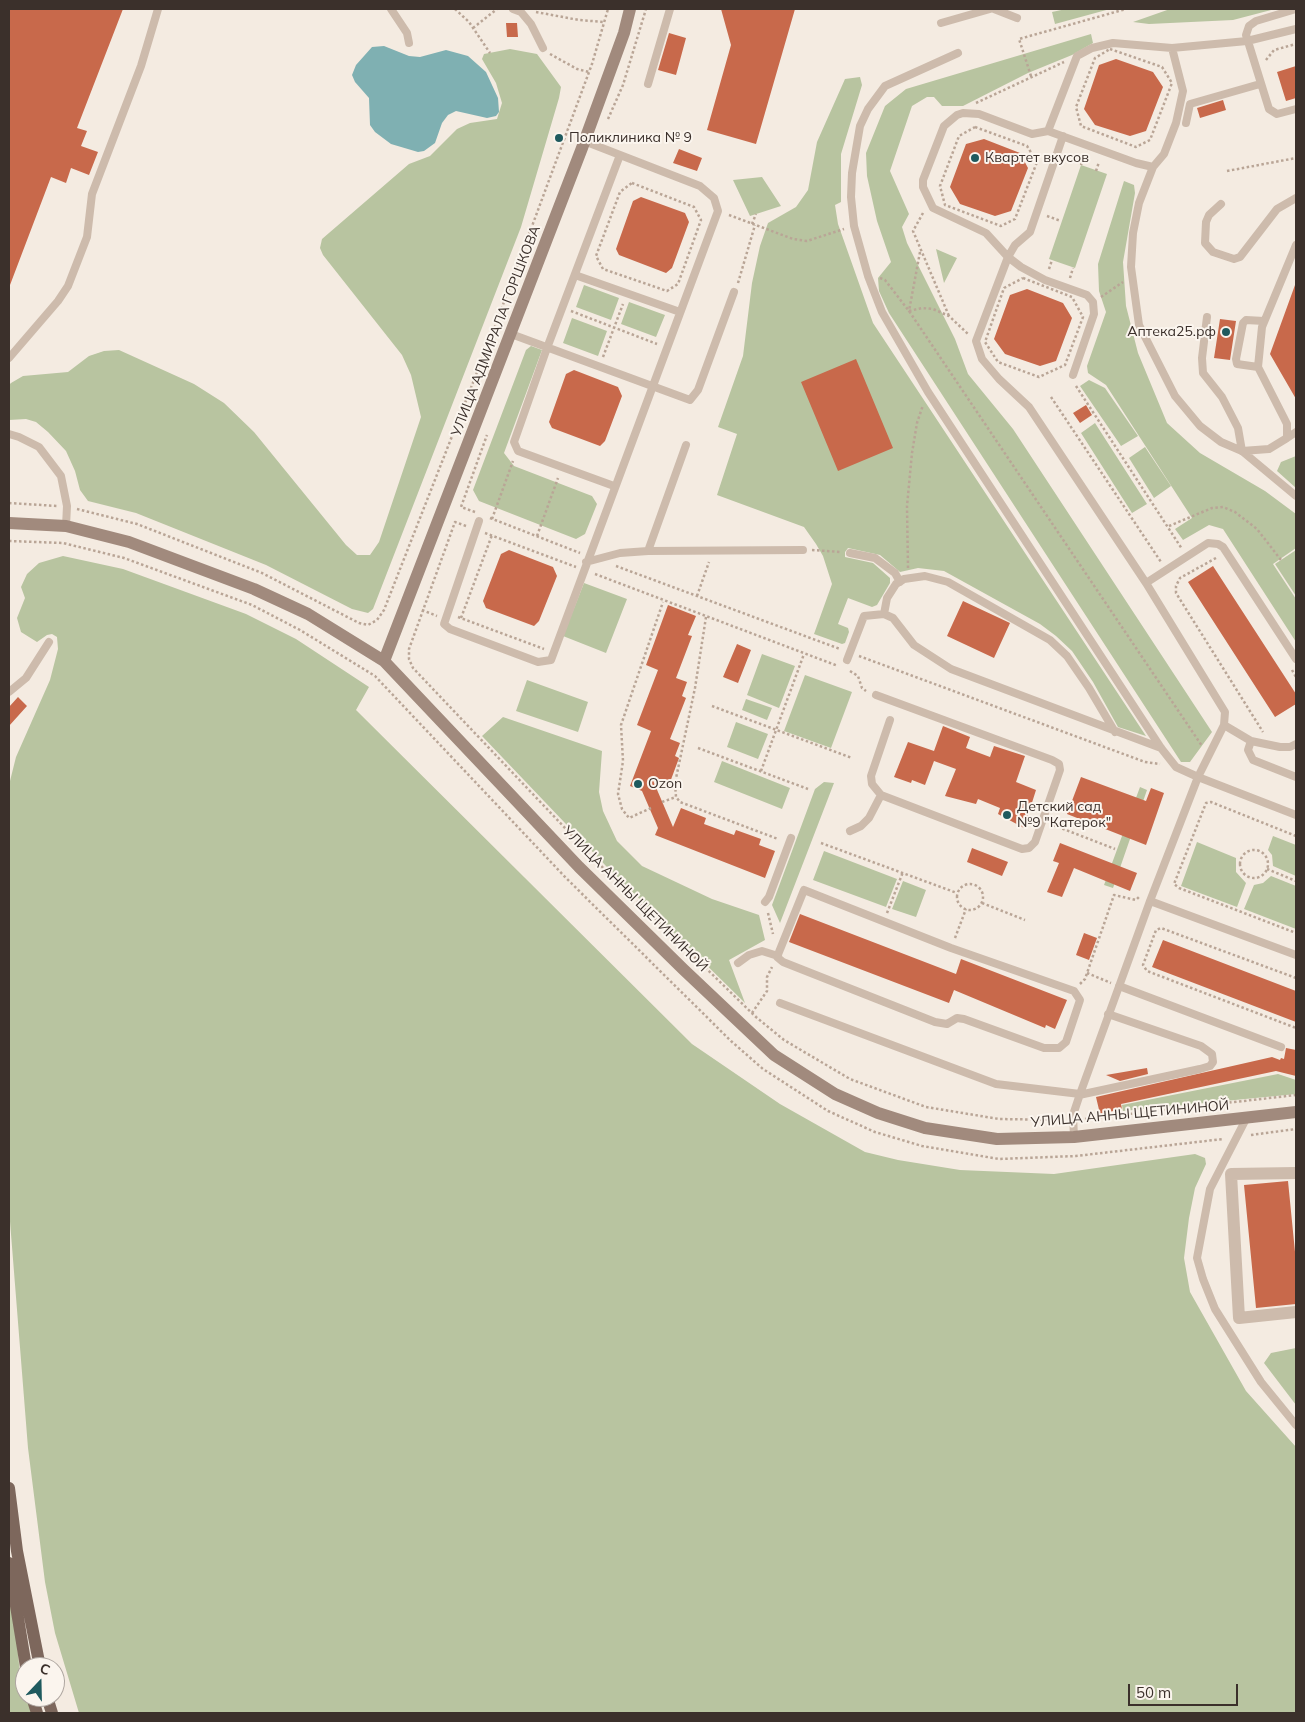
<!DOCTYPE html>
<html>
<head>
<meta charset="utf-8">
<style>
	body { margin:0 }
	#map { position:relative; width:1305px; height:1722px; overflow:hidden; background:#f4ebe1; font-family:Mulish,sans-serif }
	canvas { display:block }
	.frame { position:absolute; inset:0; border:10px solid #3b302b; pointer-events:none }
	.north { position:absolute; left:15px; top:1657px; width:50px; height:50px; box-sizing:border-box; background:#fbf5ee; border:1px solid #aea6a0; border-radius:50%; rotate:21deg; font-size:14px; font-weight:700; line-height:20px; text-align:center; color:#3b302b }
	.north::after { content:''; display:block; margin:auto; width:18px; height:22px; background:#1f5a5e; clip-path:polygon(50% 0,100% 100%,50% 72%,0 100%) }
	.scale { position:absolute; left:1128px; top:1684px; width:110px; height:22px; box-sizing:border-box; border:2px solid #3b302b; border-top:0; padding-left:6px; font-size:15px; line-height:18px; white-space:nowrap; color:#3b302b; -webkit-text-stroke:4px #fbf5ee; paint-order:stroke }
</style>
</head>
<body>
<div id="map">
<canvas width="1305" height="1722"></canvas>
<div class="frame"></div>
<div class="north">С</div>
<div class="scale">50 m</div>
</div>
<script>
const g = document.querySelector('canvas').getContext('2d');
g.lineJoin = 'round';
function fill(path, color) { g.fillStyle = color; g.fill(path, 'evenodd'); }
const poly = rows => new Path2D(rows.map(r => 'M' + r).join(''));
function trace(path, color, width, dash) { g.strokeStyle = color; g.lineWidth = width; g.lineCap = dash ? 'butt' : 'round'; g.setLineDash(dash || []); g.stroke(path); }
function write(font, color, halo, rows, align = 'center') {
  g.font = font + ' Mulish,sans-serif'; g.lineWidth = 4; g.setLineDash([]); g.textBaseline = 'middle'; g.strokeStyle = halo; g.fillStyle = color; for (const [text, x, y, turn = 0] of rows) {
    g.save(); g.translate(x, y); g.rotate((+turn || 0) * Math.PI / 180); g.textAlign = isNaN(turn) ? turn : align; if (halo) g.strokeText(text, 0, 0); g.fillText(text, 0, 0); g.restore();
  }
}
const green = poly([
	[1066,9,1110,9,1055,24,1052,12],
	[1170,9,1275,9,1233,20,1149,24,1133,22],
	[1091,34,1093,43,1072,55,1028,73,963,106,942,106,934,97,927,97,912,106,890,171,909,214,902,227,907,243,955,339,968,374,1013,429,1212,732,1190,762,1181,762,889,313,879,291,878,278,891,262,877,221,867,176,866,153,885,106,906,89],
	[510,49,537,54,561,87,559,98,521,227,373,609,368,613,352,609,266,565,136,513,88,501,80,490,75,471,66,451,48,432,36,422,26,419,9,420,9,385,11,383,23,376,68,372,89,356,104,351,119,350,194,384,224,403,254,432,346,545,357,555,370,555,379,542,421,417,411,375,402,355,323,255,320,248,322,239,409,164,430,156,457,129,470,123,497,119,502,103,496,83,482,59,484,54],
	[860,77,862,85,841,154,841,202,835,205,838,224,873,323,1146,736,1118,727,1093,682,1072,651,1056,636,1040,624,944,571,918,568,900,572,880,555,848,548,845,552,845,557,873,563,890,578,890,583,877,605,872,607,848,598,838,624,848,628,849,632,845,643,842,644,814,634,832,584,823,556,816,544,804,527,717,495,737,434,718,427,743,356,752,283,760,246,768,223,796,207,808,190,817,142,845,79],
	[1081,165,1107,174,1075,268,1049,259],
	[762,177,781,206,750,216,733,180],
	[1124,181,1134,185,1135,193,1123,262,1126,306,1138,353,1167,423,1200,453,1265,491,1296,514,1296,548,1273,564,1296,599,1296,642,1223,529,1209,525,1183,540,1175,529,1192,518,1106,385,1088,373,1087,366,1106,312,1099,291,1098,264],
	[936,249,957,258,944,283],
	[584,285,619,298,611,320,576,307],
	[629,302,665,315,656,337,621,324],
	[572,318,607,331,598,356,563,343],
	[531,346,542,350,504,453,514,466,592,496,597,504,585,534,576,539,479,501,473,490,526,350],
	[1089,380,1105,388,1138,436,1121,446,1080,386],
	[1095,423,1147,504,1132,513,1081,433],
	[1145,447,1171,486,1154,498,1129,458],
	[1296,456,1296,488,1277,471,1281,462],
	[1296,550,1296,596,1275,564],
	[63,556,123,569,246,614,296,639,369,687,356,710,692,1044,780,1104,865,1152,898,1160,960,1170,1054,1174,1195,1154,1205,1158,1206,1164,1195,1188,1189,1218,1184,1258,1190,1292,1246,1391,1296,1447,1296,1713,79,1713,55,1633,45,1582,28,1448,9,1209,9,785,16,757,50,680,58,649,57,637,52,634,47,635,37,642,21,632,17,618,25,598,21,587,27,574,39,563],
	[584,583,627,599,606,653,563,636],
	[762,654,795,666,779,708,747,695],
	[805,675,852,692,831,748,784,731],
	[527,680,588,702,578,732,516,711],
	[746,699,772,708,767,720,742,710],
	[503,717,602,751,599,792,603,811,617,841,642,866,712,899,759,915,765,940,729,960,745,1003,606,866,482,736],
	[736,722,768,734,758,759,727,747],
	[722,761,790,788,782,809,714,782],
	[824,782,834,783,780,923,772,905,815,789],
	[1140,787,1147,790,1113,888,1104,885],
	[1273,836,1296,845,1296,876,1273,866,1272,855,1268,850],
	[1197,842,1236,858,1236,872,1246,883,1237,907,1181,886],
	[824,851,897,879,886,907,813,880],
	[1271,876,1296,886,1296,929,1244,909,1254,885,1263,883],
	[903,881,926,890,916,917,892,909],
	[1278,1074,1296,1080,1296,1094,1123,1111,1122,1105],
	[1296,1348,1296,1405,1264,1363,1271,1353],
	[9,1561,21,1685,25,1691,25,1697,29,1697,40,1713,9,1713]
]);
const water = poly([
	[384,46,409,56,420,57,446,50,468,56,486,72,498,98,499,112,496,116,487,118,456,111,448,115,442,123,435,143,424,151,418,152,391,144,375,132,370,125,369,98,355,82,352,75,356,65,372,47]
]);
const building = poly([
	[9,9,123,9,77,128,87,131,81,146,98,152,89,175,71,168,66,183,51,177,10,285],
	[721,9,795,9,756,144,707,130,731,45],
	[506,23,517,23,518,37,507,37],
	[669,33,686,38,676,75,658,70],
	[1116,59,1153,72,1163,87,1146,131,1130,136,1095,125,1084,109,1099,65],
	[1296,66,1296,98,1286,101,1277,72],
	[1223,100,1226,110,1200,118,1197,108],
	[984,139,1020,153,1028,168,1011,211,995,216,960,204,950,187,966,144],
	[679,149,702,158,697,171,673,163],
	[641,197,685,213,689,222,672,268,666,273,619,255,616,249,633,201],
	[1295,285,1296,285,1296,399,1270,354],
	[1027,289,1063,303,1072,318,1056,361,1040,366,1005,354,994,339,1010,295],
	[1220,319,1236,321,1230,360,1214,358],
	[856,359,893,448,838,471,801,382],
	[574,370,618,387,622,396,605,441,600,446,552,428,549,422,566,374],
	[1086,405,1092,415,1080,423,1073,413],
	[509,550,553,567,557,576,539,621,534,626,486,608,483,601,501,554],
	[1213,566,1296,694,1296,704,1275,717,1188,582],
	[963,601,1010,623,994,658,947,636],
	[668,605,696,616,688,635,692,636,676,678,687,682,682,696,686,698,670,739,680,743,675,756,679,758,669,785,652,778,673,827,681,808,706,818,704,824,734,835,736,830,761,839,759,845,775,851,765,878,655,835,658,828,642,791,630,786,651,731,637,725,658,670,646,665],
	[737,644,751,650,738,683,723,677],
	[18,697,27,706,9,726,9,707],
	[943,726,970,737,966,748,990,757,994,746,1025,756,1016,782,1036,790,1024,828,998,814,1000,808,978,799,976,804,945,796,956,769,934,761,925,785,912,780,911,783,894,777,908,742,934,751],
	[1081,777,1146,801,1151,788,1164,793,1146,845,1067,814],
	[1060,843,1137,873,1130,891,1074,868,1062,897,1047,892,1059,863,1053,861],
	[972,848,1008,862,1002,876,967,862],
	[800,914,956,974,961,959,1067,1000,1055,1029,1046,1025,1045,1028,954,990,949,1003,789,942],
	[1084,933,1097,938,1089,960,1076,955],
	[1163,940,1296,991,1296,1022,1152,967],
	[1286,1048,1296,1050,1296,1076,1276,1071,1121,1104,1122,1109,1100,1114,1096,1097,1272,1057,1280,1060,1281,1058,1284,1059],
	[1147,1068,1148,1074,1120,1081,1106,1075],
	[1288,1181,1296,1262,1296,1304,1256,1308,1244,1185]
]);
const path = poly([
	[455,9,469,22,490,53],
	[536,12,579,20,604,22],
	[473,28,497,9],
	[1110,49,1162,67,1172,83,1150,140,1136,147,1081,126,1076,107,1095,58,1110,49],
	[550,54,577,69,589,72],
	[1266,60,1274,50,1296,44],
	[1031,76,1019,39,1126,9],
	[976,103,1064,62],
	[608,119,623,85,646,9],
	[975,127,1027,146,1037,162,1015,219,1001,226,945,205,940,186,959,136,975,127],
	[1081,165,1084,155],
	[1096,171,1099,162],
	[1227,171,1296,158],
	[632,183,694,207,701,220,678,284,667,291,603,269,596,256,620,192,632,183],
	[923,213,913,231,949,316],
	[729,215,793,239,807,241,844,229],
	[1047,216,1061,221],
	[752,224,756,214],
	[920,252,909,311,922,308,933,309,949,316,968,334],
	[1049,269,1052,260],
	[880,278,885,280,909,311,1202,746],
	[1023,278,1072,297,1083,317,1065,365,1039,377,998,362,985,342,1004,288,1023,278],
	[1070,278,1073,268],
	[738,283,755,225],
	[1101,297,1123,282],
	[571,311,657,344],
	[603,357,623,304],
	[1076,386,1182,549],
	[1051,397,1161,562],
	[9,503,57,506],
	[77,509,137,524,262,573,359,623,368,625,377,620,384,610,494,329,592,64,608,9],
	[475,512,461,507,487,435],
	[490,518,580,553],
	[492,519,513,461],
	[466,526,455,522,409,649,409,659,413,668,604,869,756,1017,784,1040,850,1079,926,1107,999,1119,1062,1120],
	[1169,526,1212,508,1223,507,1235,512,1257,529,1281,560],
	[485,533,576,567],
	[537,536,558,478],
	[9,541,63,543,124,558,252,605,300,630,375,676,566,878,731,1041,763,1069,828,1111,875,1132,922,1146,999,1159,1076,1156,1223,1139],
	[812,550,841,552],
	[1216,558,1180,578,1176,586,1176,593,1263,732],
	[616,566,840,649],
	[908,568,907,506,912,453,917,423,923,405],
	[595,574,838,666],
	[697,596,709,562],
	[422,610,437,616],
	[458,617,544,649],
	[706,617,695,688,675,783,676,797,680,802,778,839],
	[461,618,492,535],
	[859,656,1145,762,1160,764],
	[1292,670,1296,677],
	[850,671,858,676,862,688,866,691],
	[712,706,852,758],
	[698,748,808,789],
	[761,771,804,654],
	[662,802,676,797],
	[651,808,629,818,622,809,618,794,623,761,621,725,663,602],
	[1053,825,1115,849],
	[1296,836,1211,802,1206,803,1174,884,1179,888,1296,933],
	[821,843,957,893],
	'1240 864a14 14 0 1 1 28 0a14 14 0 1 1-28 0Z',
	[1267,869,1296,881],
	'957 897a13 13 0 1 1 26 0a13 13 0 1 1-26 0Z',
	[982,903,1025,920],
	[768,913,773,934],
	[887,913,903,872],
	[955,938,966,909],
	[1087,973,1111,983],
	[1296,978,1161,928,1156,930,1143,965,1147,971,1296,1028],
	[1080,984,1085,979,1114,895,1136,900,1139,897],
	[752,1013,767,991,767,977,772,967],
	[1085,1119,1296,1095],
	[1251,1135,1296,1129]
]);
const lane = poly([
	[391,9,407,33,409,43],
	[513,9,521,12,531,24,543,48],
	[994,9,1017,18],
	[1296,9,1256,21,1249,26,1246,35,1269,109,1277,114,1296,109],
	[941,23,990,9],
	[958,53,885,86,868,109,860,126,852,173,851,197,854,226,868,276,882,312,928,392,1161,748,1176,767,1198,777,1224,725,1225,712,1146,583,1029,407,999,379,982,359,976,341,1008,257,986,233,933,208,923,187,923,180,944,126,957,115,963,113,979,114,1032,134,1048,131,1077,56,1092,48,1113,43,1172,48],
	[648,84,670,9],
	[1186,123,1190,104,1260,84],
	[1048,131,1136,163,1153,167,1164,154,1176,123,1183,91,1172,48,1247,41,1296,29],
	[1063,136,1030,232,1015,245,1008,257,1021,267,1045,280,1087,295,1093,302,1094,314,1073,375],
	[1153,167,1139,203,1133,233,1131,267,1139,325,1175,396,1200,426,1221,442,1242,451,1296,496],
	[1221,204,1209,215,1206,222,1205,243,1213,252,1234,259,1240,257,1277,209,1296,198],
	[575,275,680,312],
	[1207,317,1202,358,1203,373,1222,397,1238,428,1242,451],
	[511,334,690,400,698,390,734,292],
	[9,358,58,301,68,286,87,237,92,194,141,66,158,9],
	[1258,367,1237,364,1236,359,1243,323,1246,320,1264,321],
	[9,434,19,437,39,447,61,476,67,506,66,526],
	[1287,438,1296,432],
	[1242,451,1269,449,1287,438,1287,424,1283,416,1258,367,1262,327,1296,245],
	[614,486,518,451,514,442,547,348,620,155],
	[479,521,444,624,450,629,538,662,551,660,718,211,714,198,700,186,584,141],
	[648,551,803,550],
	[850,553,875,558,895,573,900,582],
	[586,562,620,553,648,551,686,445],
	[1146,583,1208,543,1218,544,1223,547,1296,659],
	[884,614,887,598,896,584,904,579,925,576,948,582,1050,640,1067,656,1089,688,1115,732],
	[847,660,864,616,884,614,893,618,914,645,951,669,1161,748],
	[9,692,26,678,49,642],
	[876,695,1052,760,1059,764,1060,770,1035,842,1029,848,1022,849,881,795],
	[1224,725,1251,741],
	[1296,744,1290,747,1280,747,1251,741,1248,750,1253,760,1296,777],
	[850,831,861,826,869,818,881,795,872,784,871,776,890,720],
	[804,890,951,948,1074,991,1080,1000,1066,1042,1059,1048,1044,1048,964,1019,957,1018,947,1024,935,1022,783,962,777,957,804,890],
	[1150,901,1296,955],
	[765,902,769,897,791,838],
	[738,963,749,955,762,951,778,956],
	[1119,986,1281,1047],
	[780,1003,996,1084,1080,1094],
	[1079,1095,1200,1069,1210,1066,1213,1062,1212,1054,1201,1046,1108,1014],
	[1246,1119,1210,1189,1197,1258,1203,1279,1215,1309,1261,1382,1296,1425],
	[1074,1137,1073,1115,1080,1094,1150,901,1198,777,1296,815]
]);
const street = poly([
	[1296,1173,1231,1174,1239,1318,1296,1312]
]);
const secondary = poly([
	[9,523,66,526,129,542,254,589,308,614,384,661,579,867,683,969,774,1055,835,1094,878,1113,925,1128,997,1139,1074,1137,1296,1112],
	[384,661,582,148,624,33,630,9]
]);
const primary = poly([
	[9,1488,17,1551,40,1667],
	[9,1563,26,1667],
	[32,1697,37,1713],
	[47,1697,52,1713]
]);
const markers = [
	[559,138,5,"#1f5a5e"],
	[975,158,5,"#1f5a5e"],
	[1226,332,5,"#1f5a5e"],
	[638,784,5,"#1f5a5e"],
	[1007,815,5,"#1f5a5e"]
];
const poiNames = [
	["Поликлиника № 9",569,138],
	["Квартет вкусов",985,158],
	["Аптека25.рф",1216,332,"right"],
	["Ozon",648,784],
	["Детский сад",1017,807],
	["№9 \"Катерок\"",1017,823]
];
const streetNames = [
	["УЛИЦА АДМИРАЛА ГОРШКОВА",496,331,-69],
	["УЛИЦА АННЫ ЩЕТИНИНОЙ",635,899,45],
	["УЛИЦА АННЫ ЩЕТИНИНОЙ",1130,1114,-5]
];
fill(green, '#b8c4a0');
fill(water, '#7fb0b2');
fill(building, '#c8694b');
trace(path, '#b9a596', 2.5, [2.5, 2.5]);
trace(lane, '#cdbbac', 8);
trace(street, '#cdbbac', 12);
trace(secondary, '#a18a7d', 12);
trace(primary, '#7d675c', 12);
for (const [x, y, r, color] of markers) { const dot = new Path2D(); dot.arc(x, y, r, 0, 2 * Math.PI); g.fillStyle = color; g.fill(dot); trace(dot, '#fbf5ee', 2); }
write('14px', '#3b302b', '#fbf5ee', poiNames, 'left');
write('14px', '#3b302b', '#fbf5ee', streetNames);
</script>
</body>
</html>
